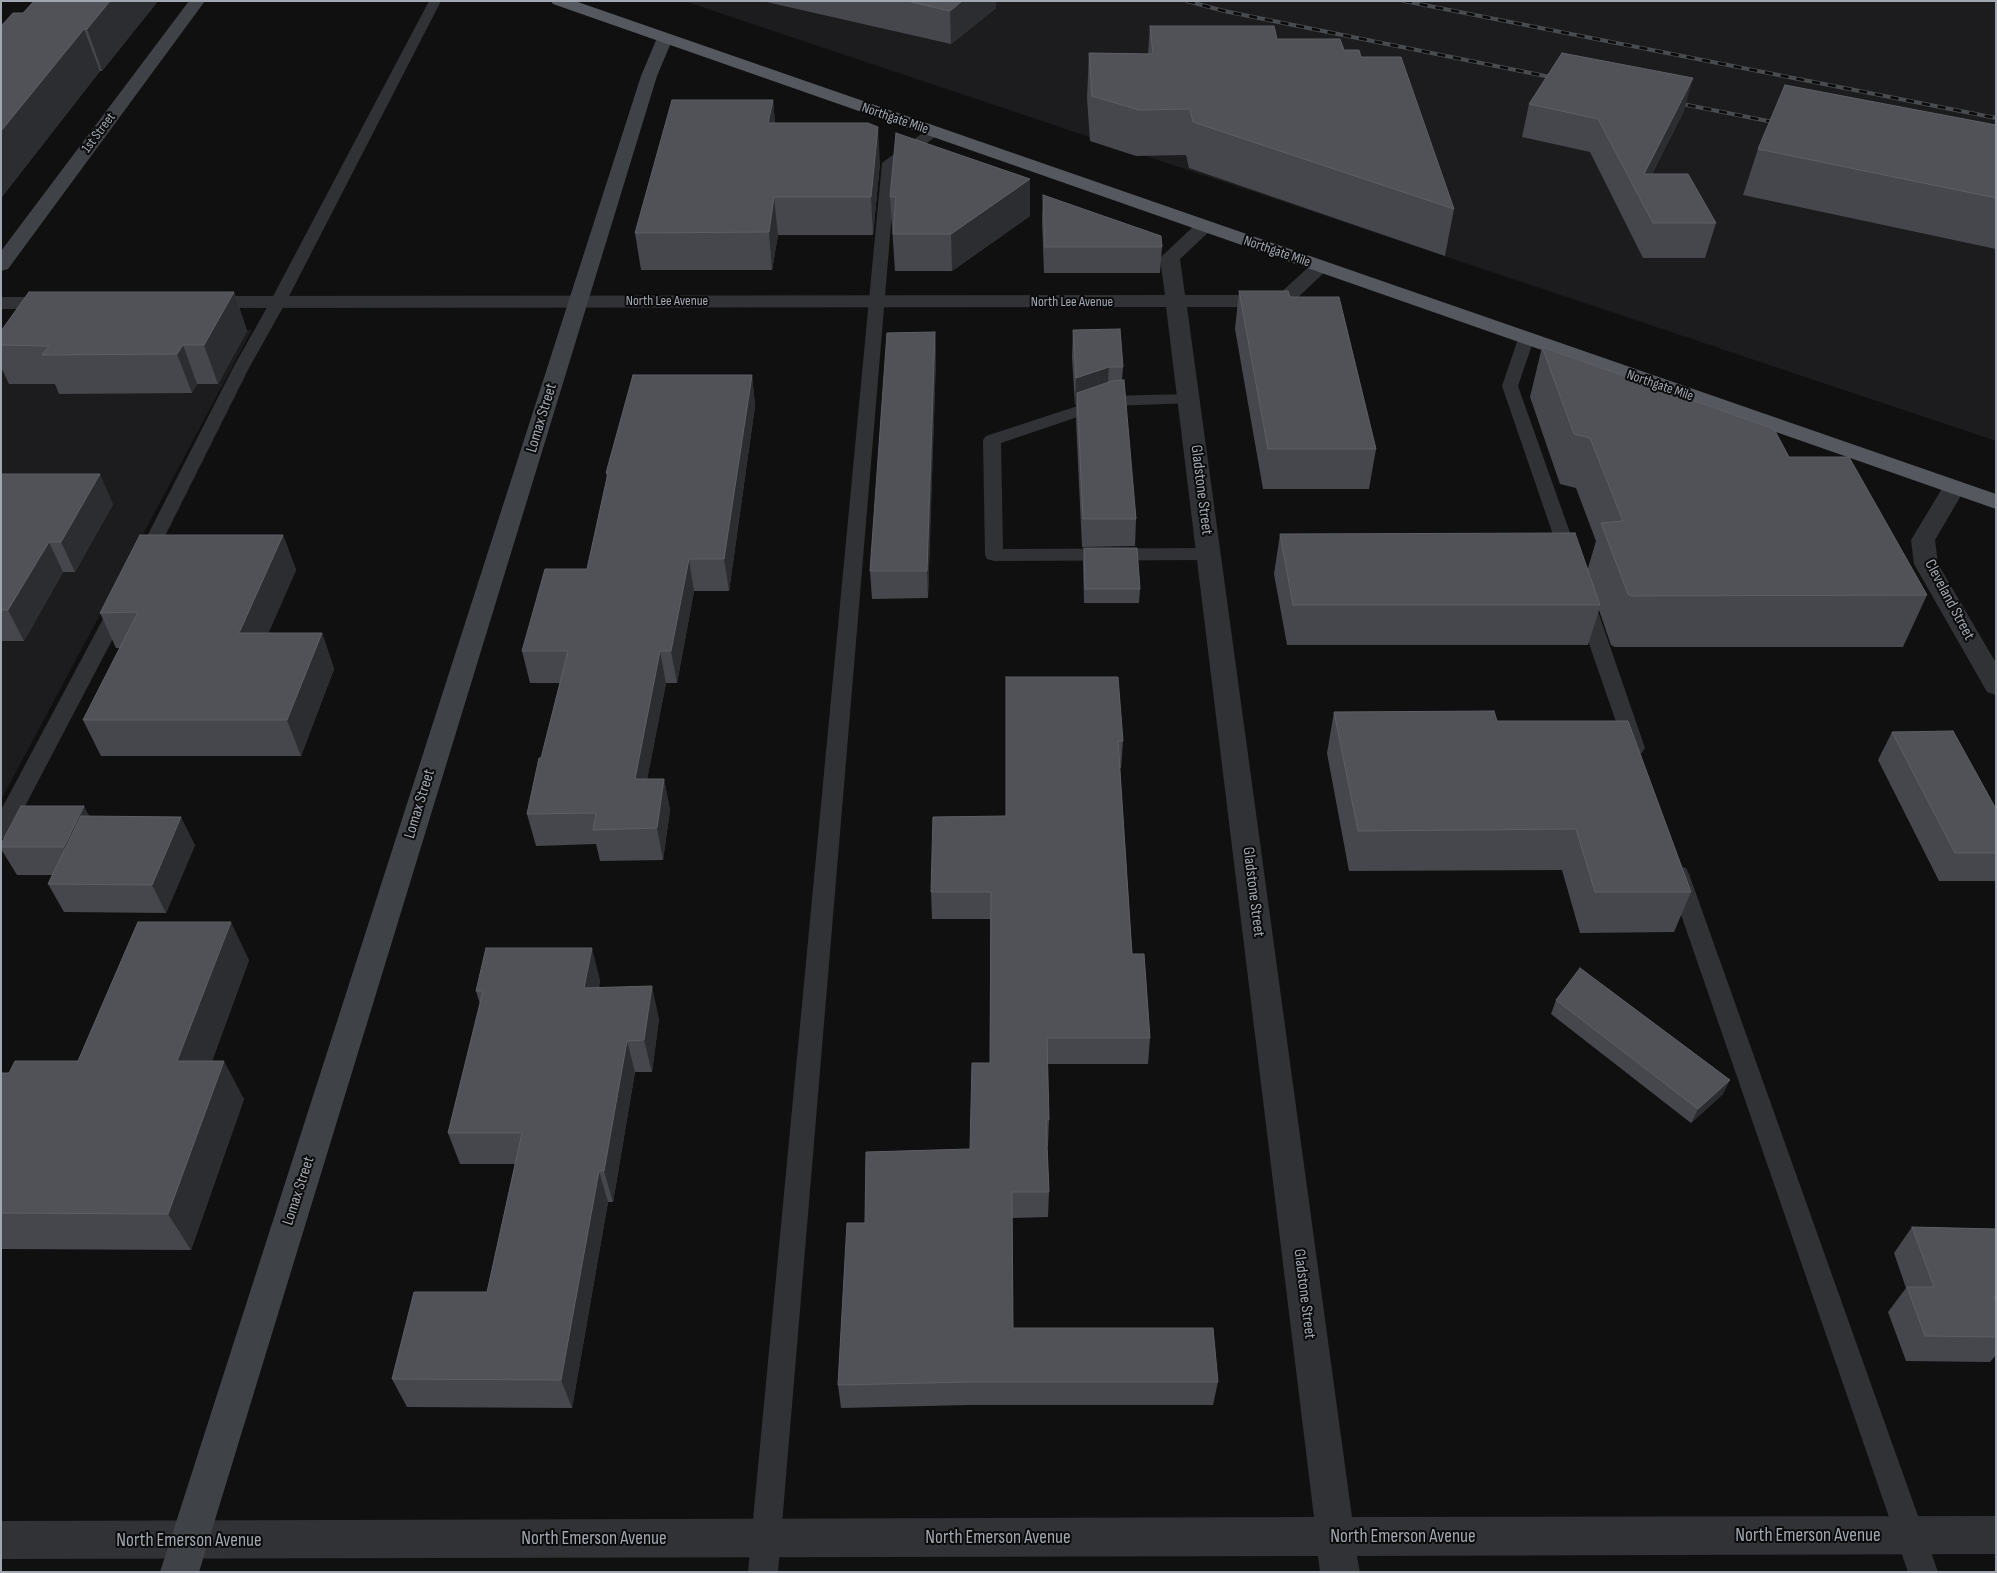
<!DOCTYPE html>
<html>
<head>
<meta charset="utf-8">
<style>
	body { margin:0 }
	#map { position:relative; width:1997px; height:1573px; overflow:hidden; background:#101011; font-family:"Sofia Sans Condensed",sans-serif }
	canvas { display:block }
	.frame { position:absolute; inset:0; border:2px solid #a1a8b2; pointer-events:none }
</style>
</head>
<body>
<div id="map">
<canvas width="1997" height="1573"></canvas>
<div class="frame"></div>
</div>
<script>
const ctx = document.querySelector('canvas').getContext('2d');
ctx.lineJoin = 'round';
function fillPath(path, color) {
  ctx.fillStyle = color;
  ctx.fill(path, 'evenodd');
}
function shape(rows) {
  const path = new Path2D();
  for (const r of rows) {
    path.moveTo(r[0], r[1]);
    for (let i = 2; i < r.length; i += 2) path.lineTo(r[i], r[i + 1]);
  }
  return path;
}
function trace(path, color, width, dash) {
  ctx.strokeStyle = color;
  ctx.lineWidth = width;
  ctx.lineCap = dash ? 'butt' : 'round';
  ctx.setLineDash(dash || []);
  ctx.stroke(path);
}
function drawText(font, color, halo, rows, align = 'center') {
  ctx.font = font + ' "Sofia Sans Condensed",sans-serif';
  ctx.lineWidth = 4;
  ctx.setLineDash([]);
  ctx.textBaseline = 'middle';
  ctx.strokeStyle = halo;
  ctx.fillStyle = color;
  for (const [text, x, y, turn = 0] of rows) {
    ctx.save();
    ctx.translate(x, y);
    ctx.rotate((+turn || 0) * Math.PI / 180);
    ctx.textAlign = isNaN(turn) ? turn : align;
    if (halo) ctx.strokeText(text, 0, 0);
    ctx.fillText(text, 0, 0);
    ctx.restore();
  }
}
const built = shape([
	[684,1,1996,1,1996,441],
	[252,330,1,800,1,346,12,331]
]);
const service = shape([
	[429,1,441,1,286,302,249,368,151,564,144,566,137,564,135,560,233,368,270,302,429,1],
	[933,128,940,132,938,135,896,165,778,1572,748,1572,882,163,928,129,933,128],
	[1526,334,1532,336,1534,339,1518,386,1580,561,1578,565,1571,567,1564,565,1562,561,1502,386,1518,339,1520,336,1526,334],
	[1189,394,1195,395,1197,399,1195,403,1110,406,1001,443,1003,549,1209,548,1216,550,1218,554,1216,558,1209,560,994,561,987,559,985,555,983,440,986,436,1108,396,1189,394],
	[1584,594,1591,596,1594,600,1645,748,1642,753,1635,755,1628,753,1625,748,1574,600,1577,596,1584,594],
	[121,598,128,600,131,604,12,831,9,837,1,839,1,810,111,604,114,600,121,598],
	[1678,866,1686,868,1689,874,1938,1572,1908,1572,1667,874,1670,868,1678,866]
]);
const minor = shape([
	[1204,221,1211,223,1214,227,1180,259,1185,295,1278,295,1313,263,1320,261,1327,263,1330,267,1290,305,1283,307,1187,307,1352,1517,1996,1516,1996,1554,1357,1556,1360,1572,1320,1572,1318,1556,1,1559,1,1521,1314,1517,1166,307,200,308,193,306,190,302,193,298,200,296,1165,295,1160,258,1197,223,1204,221],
	[1,297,57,297,64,299,67,303,64,307,57,309,1,309,1,297],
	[1954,480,1962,482,1966,487,1935,540,1938,564,1996,663,1996,695,1987,692,1914,564,1911,540,1946,482,1954,480]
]);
const secondary = shape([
	[189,1,205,1,8,269,1,271,1,251,189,1],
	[665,33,671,35,673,38,657,76,199,1572,160,1572,641,76,657,38,659,35,665,33]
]);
const trunk = shape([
	[551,1,575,1,1996,494,1996,509,553,4,551,1]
]);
const rail = shape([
	[1187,1,1224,11,1560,79],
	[1404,1,1996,118],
	[1672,102,1783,124]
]);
const wall = shape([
	[158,1,102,71,100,71,1,198,1,26,23,13],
	[762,1,996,1,996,8,951,44],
	[1150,26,1277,39,1344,50,1361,57,1454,209,1445,256,1189,168,1186,155,1136,156,1090,141,1087,98,1089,53,1148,54],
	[773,100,775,123,880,163,873,235,778,235,772,270,641,270,635,233],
	[1529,104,1684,111,1652,174,1716,223,1705,258,1643,258,1590,152,1522,137],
	[1996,125,1996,249,1743,195,1758,149],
	[1030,179,1030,216,952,271,895,271,890,197],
	[1043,195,1162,247,1160,273,1044,273,1042,221],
	[1239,291,1290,297,1376,449,1369,489,1263,489,1235,329],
	[234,292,247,331,218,384,197,384,192,393,59,394,55,384,9,384,1,367,1,331],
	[1073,330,1123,367,1122,380,1136,519,1135,546,1082,547,1076,420,1076,404,1075,405,1072,357],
	[935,332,936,358,928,598,872,599,870,571],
	[1542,347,1789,457,1927,595,1903,647,1615,647,1611,645,1599,610,1588,645,1287,645,1274,574,1280,534,1588,568,1596,541,1576,488,1560,484,1530,397],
	[752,375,755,406,729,591,694,591,677,683,666,683,647,779,664,779,670,810,663,860,600,861,596,844,536,846,527,814,560,683,530,683,522,651,587,569,607,477,606,473],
	[1,474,113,504,75,572,63,572,24,641,1,641],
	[283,535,296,570,268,633,322,633,334,669,301,756,101,756,83,720,120,648,116,648,100,613],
	[1084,548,1140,589,1139,603,1084,603,1083,562],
	[1006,677,1123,741,1121,768,1120,768,1132,954,1150,1038,1148,1064,1047,1064,1049,1120,1048,1146,1047,1146,1049,1192,1048,1217,1012,1218,1013,1328,1218,1382,1213,1405,969,1405,841,1408,838,1385,865,1223,970,1149,990,1063,990,919,932,919,931,892,1006,816],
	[1334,712,1497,721,1691,892,1674,932,1580,933,1562,870,1349,871,1327,753],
	[1892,732,1996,809,1996,881,1939,881,1878,760],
	[89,816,195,845,166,913,64,912,48,884,52,875,17,875,1,849,1,844],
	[249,960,212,1061,244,1099,191,1250,1,1249,1,1073,9,1073,78,1061],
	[600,980,599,988,659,1019,652,1072,635,1072,613,1202,608,1202,572,1408,407,1407,392,1379,487,1292,515,1164,460,1164,448,1133,480,1004,476,991],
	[1556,1000,1723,1094,1691,1123,1551,1014],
	[1912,1227,1996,1229,1996,1355,1990,1362,1906,1361,1888,1312,1906,1288,1894,1253]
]);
const shadedWall = shape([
	[110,1,158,1,102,71,87,29],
	[962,1,996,1,996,8,951,44,950,11],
	[84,29,100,71,1,198,1,131],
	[1693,78,1684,111,1640,198,1644,174],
	[773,100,776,136,768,123],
	[878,127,880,163,873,235,871,197],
	[1030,179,1030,216,952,271,951,234],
	[774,197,778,235,772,270,769,232],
	[234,292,247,331,218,384,204,345],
	[935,332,936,358,928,598,927,571],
	[183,345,197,384,192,393,177,354],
	[1109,367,1107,394,1077,393,1076,404,1075,405,1076,378],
	[752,375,755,406,729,591,724,559],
	[100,474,113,504,75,572,61,542],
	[283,535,296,570,253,669,239,633],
	[49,542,63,572,24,641,8,610],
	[689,559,694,591,677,683,671,651],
	[322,633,334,669,301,756,287,720],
	[660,651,666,683,641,811,635,779],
	[664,779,670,810,663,860,657,828],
	[84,806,99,834,79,875,64,847],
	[181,817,195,845,166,913,152,885],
	[231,922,249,960,198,1099,177,1061],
	[592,948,600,980,592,1020,584,988],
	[652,986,659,1019,652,1072,644,1040],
	[627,1041,635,1072,613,1202,604,1171],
	[224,1061,244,1099,191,1250,168,1214],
	[1730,1080,1723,1094,1691,1123,1698,1109],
	[599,1171,608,1202,572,1408,561,1380]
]);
const building = shape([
	[34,1,110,1,87,29,84,29,1,131,1,26,13,13,23,13,34,1],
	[907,1,962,1,950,11,907,1],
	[1150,26,1274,26,1277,39,1340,39,1344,50,1359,50,1361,57,1401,57,1454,209,1193,122,1190,109,1139,110,1092,96,1089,53,1153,54,1150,26],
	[1562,53,1693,78,1644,174,1688,174,1716,223,1653,223,1598,119,1529,104,1562,53],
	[1785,85,1996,125,1996,198,1758,149,1785,85],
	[672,100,773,100,768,123,868,123,878,127,871,197,774,197,769,232,635,233,672,100],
	[896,133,1030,179,951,234,893,234,896,197,890,197,896,133],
	[1043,195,1161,236,1162,247,1045,247,1043,195],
	[1239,291,1288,291,1290,297,1339,297,1376,449,1268,449,1239,291],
	[29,292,234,292,204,345,183,345,177,354,42,355,49,346,1,345,1,331,29,292],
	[1120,329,1123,367,1109,367,1076,378,1073,330,1120,329],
	[935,332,927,571,870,571,887,333,935,332],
	[1542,347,1774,429,1789,457,1849,457,1927,595,1631,596,1628,594,1601,523,1623,521,1590,438,1574,434,1542,347],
	[633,375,752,375,724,559,689,559,671,651,660,651,635,779,664,779,657,828,593,830,596,813,527,814,539,758,541,758,568,651,522,651,545,569,587,569,608,473,606,473,633,375],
	[1124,380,1136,519,1083,519,1077,393,1112,381,1124,380],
	[1,474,100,474,61,542,49,542,8,610,1,610,1,474],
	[1575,533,1600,605,1293,605,1280,534,1575,533],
	[140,535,283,535,239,633,322,633,287,720,83,720,138,612,100,613,140,535],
	[1084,548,1137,548,1140,589,1085,589,1084,548],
	[1006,677,1118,677,1123,741,1118,741,1132,954,1144,954,1150,1038,1047,1038,1049,1120,1046,1120,1049,1192,1012,1192,1013,1328,1213,1328,1218,1382,969,1382,838,1385,847,1223,865,1223,866,1152,970,1149,972,1063,990,1063,991,892,931,892,933,817,1006,816,1006,677],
	[1494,711,1497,721,1628,721,1691,892,1595,892,1576,829,1358,831,1334,712,1494,711],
	[1953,731,1996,809,1996,853,1955,853,1892,732,1953,731],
	[21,806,84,806,64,847,1,847,1,844,21,806],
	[81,816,181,817,152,885,48,884,81,816],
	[138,922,231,922,177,1061,224,1061,168,1214,1,1213,1,1073,9,1073,15,1061,78,1061,138,922],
	[486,948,592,948,584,988,652,986,644,1040,627,1041,604,1171,599,1171,561,1380,392,1379,414,1292,487,1292,522,1133,448,1133,483,991,476,991,486,948],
	[1580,968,1730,1080,1698,1109,1556,1000,1580,968],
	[1912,1227,1996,1229,1996,1297,1994,1297,1996,1302,1996,1337,1925,1336,1907,1287,1934,1287,1912,1227]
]);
const farStreetnames = [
	["Northgate Mile",895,119,19],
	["1st Street",99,133,-53],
	["Northgate Mile",1277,252,19],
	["North Lee Avenue",667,301],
	["North Lee Avenue",1072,302],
	["Northgate Mile",1660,386,19]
];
const streetNames = [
	["Lomax Street",542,418,-73],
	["Gladstone Street",1201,490,83],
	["Cleveland Street",1949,600,62],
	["Lomax Street",420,804,-73],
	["Gladstone Street",1253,892,83],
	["Lomax Street",299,1191,-72],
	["Gladstone Street",1304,1294,83]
];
const nearStreetnames = [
	["North Emerson Avenue",1808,1536],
	["North Emerson Avenue",1403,1537],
	["North Emerson Avenue",998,1538],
	["North Emerson Avenue",594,1539],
	["North Emerson Avenue",189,1541]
];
fillPath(built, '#1c1c1e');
fillPath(service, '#313236');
fillPath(minor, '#313236');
fillPath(secondary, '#3f4246');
fillPath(trunk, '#55585e');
trace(rail, '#484b4f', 4);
trace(rail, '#0b0b0c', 2.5, [8]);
fillPath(wall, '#46474c');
fillPath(shadedWall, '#2c2d30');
fillPath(building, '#505257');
trace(building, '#5c5f65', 1);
drawText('14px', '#a1a8b2', '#0b0b0c', farStreetnames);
drawText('16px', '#a1a8b2', '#0b0b0c', streetNames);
drawText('19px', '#a1a8b2', '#0b0b0c', nearStreetnames);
</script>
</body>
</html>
